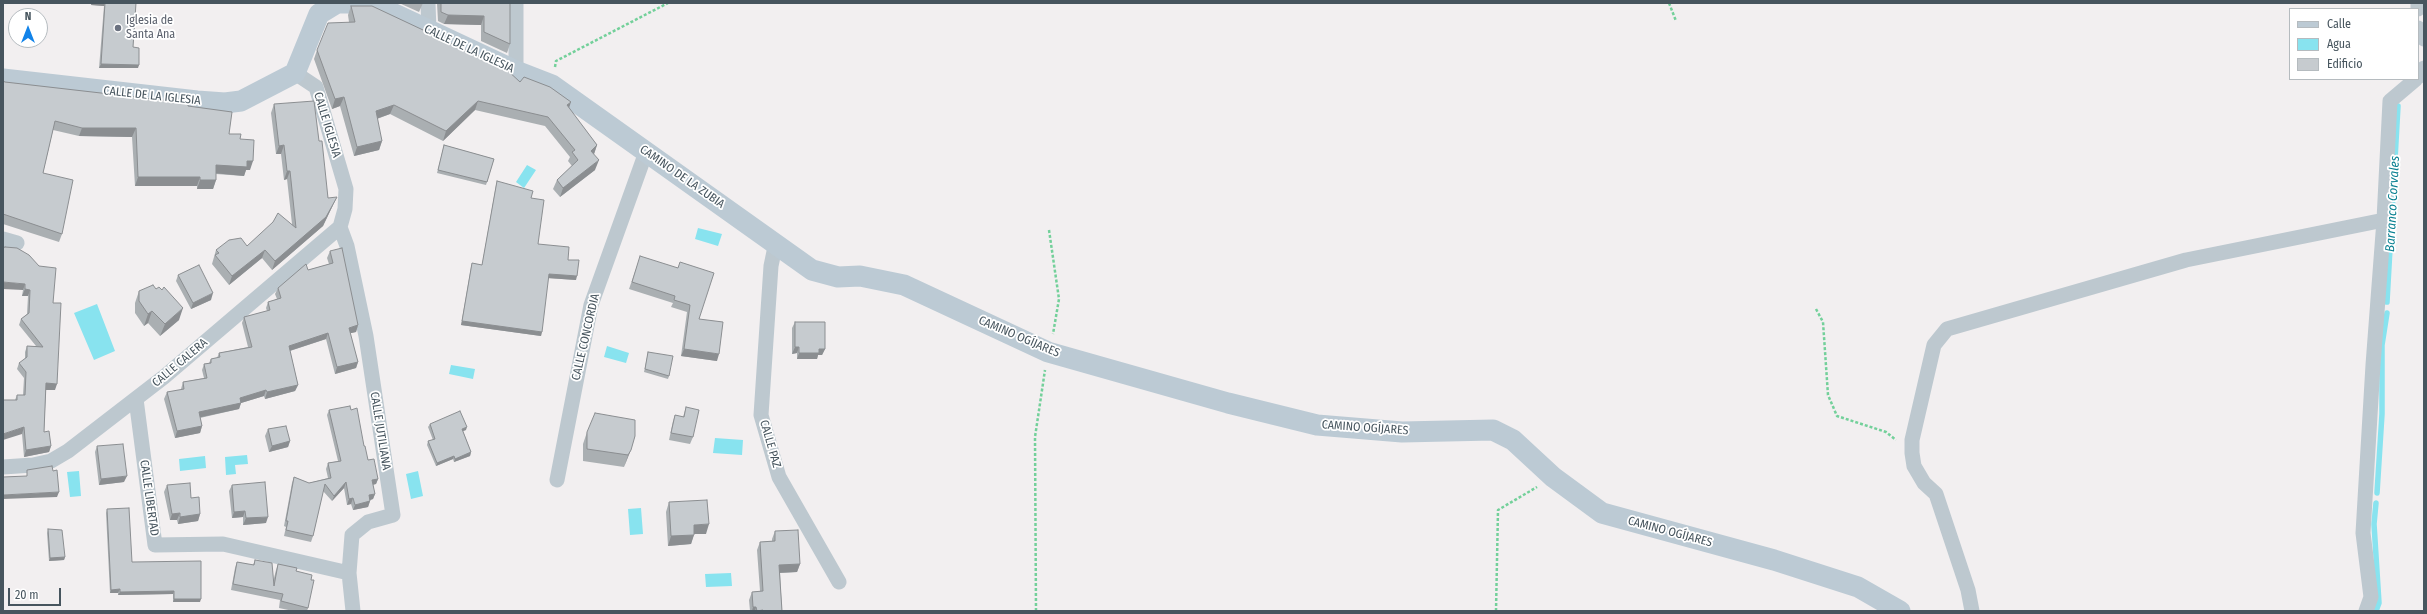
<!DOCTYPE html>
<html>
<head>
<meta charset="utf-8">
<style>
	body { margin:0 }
	#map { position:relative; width:2427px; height:614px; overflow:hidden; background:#f2eff0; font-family:"Fira Sans Condensed",sans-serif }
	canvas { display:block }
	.frame { position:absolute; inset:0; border:4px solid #47555e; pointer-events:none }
	.legend { position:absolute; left:2289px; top:8px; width:130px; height:72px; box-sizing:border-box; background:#fff; border:1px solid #b5bbbf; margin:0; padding:5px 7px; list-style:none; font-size:12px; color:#47555e }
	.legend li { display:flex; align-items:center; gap:8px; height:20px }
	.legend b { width:20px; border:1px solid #b5bbbf }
	.north { position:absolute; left:8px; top:8px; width:40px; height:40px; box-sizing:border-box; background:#fff; border:1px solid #b5bbbf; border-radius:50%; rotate:0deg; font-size:11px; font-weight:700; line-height:16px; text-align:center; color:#47555e }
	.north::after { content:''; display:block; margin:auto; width:14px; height:18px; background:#1283e9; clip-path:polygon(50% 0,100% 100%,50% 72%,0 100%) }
	.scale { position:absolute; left:8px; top:588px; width:53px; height:18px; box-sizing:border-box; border:2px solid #47555e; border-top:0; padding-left:5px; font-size:12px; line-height:14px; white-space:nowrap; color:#47555e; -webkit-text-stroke:3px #fff; paint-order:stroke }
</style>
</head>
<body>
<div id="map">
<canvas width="2427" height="614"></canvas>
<div class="frame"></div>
<ul class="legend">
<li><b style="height:5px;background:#bccad4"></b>Calle</li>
<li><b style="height:11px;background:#88e3ef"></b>Agua</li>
<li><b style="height:11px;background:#c6cbcf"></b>Edificio</li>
</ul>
<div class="north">N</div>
<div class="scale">20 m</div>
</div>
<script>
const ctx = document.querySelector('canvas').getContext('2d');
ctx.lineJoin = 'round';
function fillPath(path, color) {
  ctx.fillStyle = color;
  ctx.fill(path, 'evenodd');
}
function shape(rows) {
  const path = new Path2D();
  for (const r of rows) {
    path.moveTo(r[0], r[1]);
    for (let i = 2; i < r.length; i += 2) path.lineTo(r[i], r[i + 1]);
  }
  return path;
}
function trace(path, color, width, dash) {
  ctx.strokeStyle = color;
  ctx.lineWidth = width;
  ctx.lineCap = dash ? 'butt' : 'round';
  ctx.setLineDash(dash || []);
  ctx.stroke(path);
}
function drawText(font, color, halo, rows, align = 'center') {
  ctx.font = font + ' "Fira Sans Condensed",sans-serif';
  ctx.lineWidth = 3.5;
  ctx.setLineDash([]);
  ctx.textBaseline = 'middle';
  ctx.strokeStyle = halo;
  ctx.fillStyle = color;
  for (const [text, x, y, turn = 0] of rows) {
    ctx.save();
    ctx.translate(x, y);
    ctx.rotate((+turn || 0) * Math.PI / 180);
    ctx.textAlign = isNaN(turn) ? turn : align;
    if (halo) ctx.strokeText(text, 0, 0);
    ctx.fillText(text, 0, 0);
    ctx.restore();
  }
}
const water = shape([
	[527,165,536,170,524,188,516,182],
	[698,228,722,234,718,246,695,239],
	[97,304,115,351,94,360,74,313],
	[607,346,629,353,626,363,604,357],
	[451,365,475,369,473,379,449,374],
	[715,438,743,440,742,455,713,453],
	[247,455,248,464,235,465,236,474,226,475,225,457],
	[205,456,206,468,180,471,179,459],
	[79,471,81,496,70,497,67,472],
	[418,471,423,496,411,499,406,474],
	[641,508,643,534,630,535,628,509],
	[731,573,732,586,706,587,705,574]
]);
const stream = shape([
	[2387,302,2398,106],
	[2377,493,2382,414,2382,345,2387,313],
	[2376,611,2379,603,2374,524,2376,503]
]);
const path = shape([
	[1669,3,1676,21],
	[555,67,556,61,668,3],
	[1049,230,1059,299,1053,334],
	[1816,309,1823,322,1828,395,1837,416,1886,432,1896,440],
	[1036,611,1035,437,1045,370],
	[1496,611,1498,510,1537,487]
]);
const street = shape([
	[428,3,429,31],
	[2418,9,2418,3],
	[2418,28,2424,39],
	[516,71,516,3],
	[295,73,316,87,346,189,345,209,340,227],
	[2418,77,2424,68],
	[340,227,347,246,366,336,393,515,368,522,352,535,349,573,353,611],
	[3,239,17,243],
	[776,242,771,266,761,415,779,477,839,582],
	[136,399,155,545,223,544,349,573],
	[3,467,33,465,51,461,68,451,164,377,340,227],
	[557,480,591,305,646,152],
	[1972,611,1968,590,1936,494,1924,483,1914,466,1912,453,1912,440,1934,345,1947,329,2186,260,2384,220,2390,101,2416,79],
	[2366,611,2371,597,2363,533,2373,365,2384,220]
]);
const secondary = shape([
	[342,3,371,3,516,71,552,85,812,270,838,277,860,276,904,285,1048,352,1228,403,1317,425,1402,432,1493,430,1513,440,1553,477,1602,513,1774,560,1858,587,1900,611],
	[3,79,197,101,225,103,241,101,295,73,319,14,337,3]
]);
const wall = shape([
	[91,3,136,3,133,47,138,68,99,68,104,6,91,5],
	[399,3,423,3,419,12],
	[437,3,510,3,510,44,507,53,481,41,481,25,444,24,438,21],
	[351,6,520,82,569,109,597,145,594,154,595,170,560,197,553,189,557,180,572,166,568,161,570,157,545,126,475,110,443,141,390,114,377,119,382,141,379,150,354,156,340,106,332,109,314,59,317,50,349,22,348,15],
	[3,81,5,82,188,106,229,134,240,139,250,170,246,170,244,176,216,174,216,180,213,189,197,189,197,186,135,186,132,137,79,136,53,130,43,173,62,234,59,242,3,224],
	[274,104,319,141,328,198,333,205,323,226,272,270,262,258,229,285,212,264,216,250,247,246,292,224,287,179,284,180,281,154,276,154,271,113],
	[444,145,494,159,486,185,437,173],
	[497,181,531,198,538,244,568,260,576,280,548,278,541,336,461,325,471,267,472,263,482,265,496,185],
	[3,248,53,303,55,390,46,390,44,432,51,446,49,452,24,457,22,434,15,400,17,395,23,395,24,378,17,369,19,363,25,359,25,352,27,346,36,346,19,325,21,319,27,314,28,296,22,296,23,290],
	[330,251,358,325,356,332,350,333,358,362,356,368,335,374,326,339,290,351,298,385,295,391,265,399,264,396,241,403,239,409,200,418,202,426,200,433,175,438,164,399,167,392,181,390,181,389,183,382,204,378,202,370,204,364,209,363,211,359,217,358,219,353,248,347,242,323,244,317,267,311,266,308,268,302,277,299,275,294,278,288,308,270,329,264,327,258],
	[638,263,678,268,717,361,681,356,687,312,671,307,673,303,629,289],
	[178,275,211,300,191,309,176,281],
	[139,291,179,320,160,336,148,323,144,326,135,313,135,303],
	[795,322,825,349,822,355,818,355,817,359,797,359,797,353,792,354,792,328],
	[648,352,669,376,668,379,644,372],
	[686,407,693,437,690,444,669,440,673,421,675,415,683,417],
	[329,410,351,410,368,460,378,479,376,484,373,485,375,494,373,499,370,500,370,501,368,507,353,510,351,504,347,505,344,488,332,501,323,491,313,536,311,542,284,536,286,527,284,526,292,483,294,477,309,483,328,478,326,469,328,463,338,461,327,415],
	[430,424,466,430,463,431,471,452,470,456,454,462,453,459,436,466,427,445,428,441,433,440,428,427],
	[268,429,290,441,288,447,269,452,265,436],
	[587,432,635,436,626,462,624,467,583,461,583,444],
	[97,446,124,482,99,485,95,452],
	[167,485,191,498,200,514,198,521,178,524,177,520,170,520,164,492],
	[232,485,266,523,243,525,243,517,232,518,229,491],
	[669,502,706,534,694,534,691,544,668,546,666,512],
	[107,509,132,562,200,602,173,602,173,594,118,595,118,593,110,593,106,513],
	[48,529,65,557,64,560,49,561,47,533],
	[775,531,800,564,797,572,780,573,782,611,750,611,749,600,752,592,760,591,757,550,760,542,772,541,772,539],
	[255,560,273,582,276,570,278,564,296,571,311,580,308,608,307,611,293,611,279,608,280,600,231,590,235,568,237,562,253,565]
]);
const shadedWall = shape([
	[92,3,105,3,104,6,91,5],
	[448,15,484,16,481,25,444,24],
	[101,64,139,65,138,68,99,68],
	[344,97,340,106,332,109,335,99],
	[478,101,475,110,443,141,446,131],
	[571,102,568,111,567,105],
	[394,105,390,114,373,120,376,111],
	[82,128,136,128,132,137,79,136],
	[382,141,379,150,354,156,357,147],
	[284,145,281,154,276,154,279,146],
	[597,145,594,154,587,160,591,151],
	[599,160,595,170,560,197,563,188],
	[247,161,253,161,250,170,246,170,244,176,213,173,216,165],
	[287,171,290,171,287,179,284,180],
	[138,177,200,177,197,186,135,186],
	[200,180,216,180,213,189,197,189],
	[337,197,333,205,323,226,272,270,275,261],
	[265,250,262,258,229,285,232,276],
	[549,274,577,276,576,280,547,278],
	[3,282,25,284,23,290,3,289],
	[25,289,30,290,28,296,22,296],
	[213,293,211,300,191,309,193,303],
	[183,308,179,320,160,336,165,324],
	[152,311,148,323,144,326,148,314],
	[462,321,542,332,541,336,461,325],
	[358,325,356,332,347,334,349,328],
	[328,333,326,339,286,352,289,346],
	[795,347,799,347,797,353,792,354],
	[684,349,719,354,717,361,681,356],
	[819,349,825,349,822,355,818,355,817,359,797,359,799,353],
	[358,362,356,368,335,374,337,367],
	[46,383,57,384,55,390,44,390],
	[298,385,295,391,265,399,267,392],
	[266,390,264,396,241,403,239,409,197,418,199,412,240,398],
	[202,426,200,433,175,438,177,431],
	[24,427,22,434,3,440,3,434],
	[467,427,466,430,460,432,462,429],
	[290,441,288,447,269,452,272,446],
	[51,446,49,452,24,457,26,450],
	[631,450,626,462,624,467,628,455],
	[471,452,470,456,454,462,455,459],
	[454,456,453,459,436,466,437,463],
	[127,476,124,482,99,485,101,479],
	[378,479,376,484,370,485,372,480],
	[346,482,344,488,332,501,334,496],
	[59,492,57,497,3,499,3,495],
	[375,494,373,499,367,501,369,495],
	[353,498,351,504,347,505,349,499],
	[370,501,368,507,353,510,355,505],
	[245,511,243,517,232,518,234,512],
	[180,513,177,520,170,520,172,514],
	[200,514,198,521,178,524,180,517],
	[268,517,266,523,243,525,246,518],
	[709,524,706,534,690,534,694,525],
	[694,535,691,544,668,546,671,536],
	[65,557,64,560,49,561,50,558],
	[800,564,797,572,776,573,779,565],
	[120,589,118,593,110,593,111,590],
	[174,591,173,594,118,595,120,592],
	[174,599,201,599,200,602,173,602],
	[753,607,756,607,755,611,752,611]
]);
const building = shape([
	[105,3,136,3,133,47,139,48,139,65,101,64,105,3],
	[441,3,510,3,510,44,484,32,484,16,448,15,441,12,441,3],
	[351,6,372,6,506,69,520,82,524,77,550,87,571,102,567,105,597,145,591,151,599,160,563,188,557,180,578,160,572,152,575,150,548,117,478,101,446,131,394,105,376,111,382,141,357,147,344,97,335,99,317,50,328,23,355,22,351,6],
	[3,81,5,82,188,103,188,106,232,112,229,134,241,134,240,139,254,140,253,161,247,161,247,167,216,165,216,180,200,180,200,177,138,177,136,128,82,128,55,121,43,173,73,180,62,234,3,214,3,81],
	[314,101,319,141,322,141,328,198,337,197,326,217,275,261,265,250,232,276,215,255,219,253,216,250,229,240,241,238,247,246,273,222,278,213,296,228,290,171,287,171,284,145,279,146,274,104,314,101],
	[444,145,494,159,487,182,438,170,444,145],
	[497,181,533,191,531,198,544,200,538,244,569,247,568,260,579,260,577,276,549,274,542,332,462,321,472,263,482,265,497,181],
	[5,247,17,248,29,255,39,266,56,268,53,303,61,303,57,384,46,383,44,432,49,431,51,446,26,450,24,427,3,434,3,400,17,400,17,395,25,395,26,372,19,363,27,357,27,346,43,347,21,319,29,313,30,290,25,289,25,284,3,282,3,248,5,247],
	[342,248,358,325,349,328,358,362,337,367,328,333,289,346,298,385,267,392,266,390,240,398,241,403,199,412,202,426,177,431,167,392,184,389,183,382,207,378,204,364,211,363,211,359,220,357,219,353,252,347,244,317,270,310,268,302,281,298,278,288,306,264,308,270,333,263,330,251,342,248],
	[640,256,678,268,680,262,714,273,699,319,723,322,719,354,684,349,690,305,674,300,675,296,632,282,640,256],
	[199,265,213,293,193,303,178,275,199,265],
	[153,285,156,289,159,287,162,290,164,287,183,308,165,324,152,311,148,314,139,301,139,291,153,285],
	[795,322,825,322,825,349,819,349,819,353,799,353,799,347,795,347,795,322],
	[648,352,673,356,669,376,645,369,648,352],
	[350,406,351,410,357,408,364,446,365,446,368,460,374,459,378,479,372,480,375,494,369,495,370,501,355,505,353,498,349,499,346,482,334,496,325,484,313,536,286,530,288,521,286,521,294,477,309,483,331,478,328,463,341,461,329,410,350,406],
	[686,407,699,410,693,437,671,433,675,415,684,417,686,407],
	[460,411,467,427,462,429,471,452,455,459,454,456,437,463,428,441,435,439,430,424,460,411],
	[595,413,635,420,635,436,631,450,628,455,587,449,587,432,595,413],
	[286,426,290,441,272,446,268,429,286,426],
	[123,444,127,476,101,479,97,446,123,444],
	[52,466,53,471,57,470,59,492,3,495,3,477,27,476,27,470,52,466],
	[265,482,268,517,246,518,245,511,234,512,232,485,265,482],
	[190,483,191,498,199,497,200,514,180,517,180,513,172,514,167,485,190,483],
	[707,500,709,524,694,525,694,535,671,536,669,502,707,500],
	[129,508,132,562,201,561,201,599,174,599,174,591,120,592,120,589,111,590,107,509,129,508],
	[48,529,62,530,65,557,50,558,48,529],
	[798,530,800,564,779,565,782,611,763,611,763,610,757,611,756,607,753,607,752,592,763,591,760,542,775,541,775,531,798,530],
	[255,560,272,563,274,586,278,564,297,568,296,571,312,575,311,580,314,580,308,608,281,601,283,594,233,584,237,562,254,565,255,560]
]);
const markers = [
	[118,28,4,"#6b7280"]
];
const worshipNames = [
	["Iglesia de",126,21],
	["Santa Ana",126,35]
];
const streetNames = [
	["CALLE DE LA IGLESIA",469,49,25],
	["CALLE DE LA IGLESIA",152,96,6],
	["CALLE IGLESIA",327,125,73],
	["CAMINO DE LA ZUBIA",682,177,35],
	["CALLE CONCORDIA",586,337,-77],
	["CAMINO OGÍJARES",1019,337,23],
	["CALLE CALERA",180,363,-40],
	["CAMINO OGÍJARES",1365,428,4],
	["CALLE JUTILIANA",380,431,81],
	["CALLE PAZ",770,444,74],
	["CALLE LIBERTAD",149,498,82],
	["CAMINO OGÍJARES",1670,532,15]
];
const waterNames = [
	["Barranco Corvales",2393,204,-87]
];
fillPath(water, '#88e3ef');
trace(stream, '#88e3ef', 5.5);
trace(path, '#73d09a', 2.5, [3, 2]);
trace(street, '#bdc8cf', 15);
trace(secondary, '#bccad4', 21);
fillPath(wall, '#aaafb2');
fillPath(shadedWall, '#8b8e91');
fillPath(building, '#c6cbcf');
trace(building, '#8b8e91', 1);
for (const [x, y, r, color] of markers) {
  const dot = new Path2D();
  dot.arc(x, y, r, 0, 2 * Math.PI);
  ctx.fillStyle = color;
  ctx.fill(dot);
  trace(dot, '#fff', 1.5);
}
drawText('12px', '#5b616d', '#fff', worshipNames, 'left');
drawText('12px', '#47555e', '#fff', streetNames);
drawText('italic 13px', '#098091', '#fff', waterNames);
</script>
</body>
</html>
